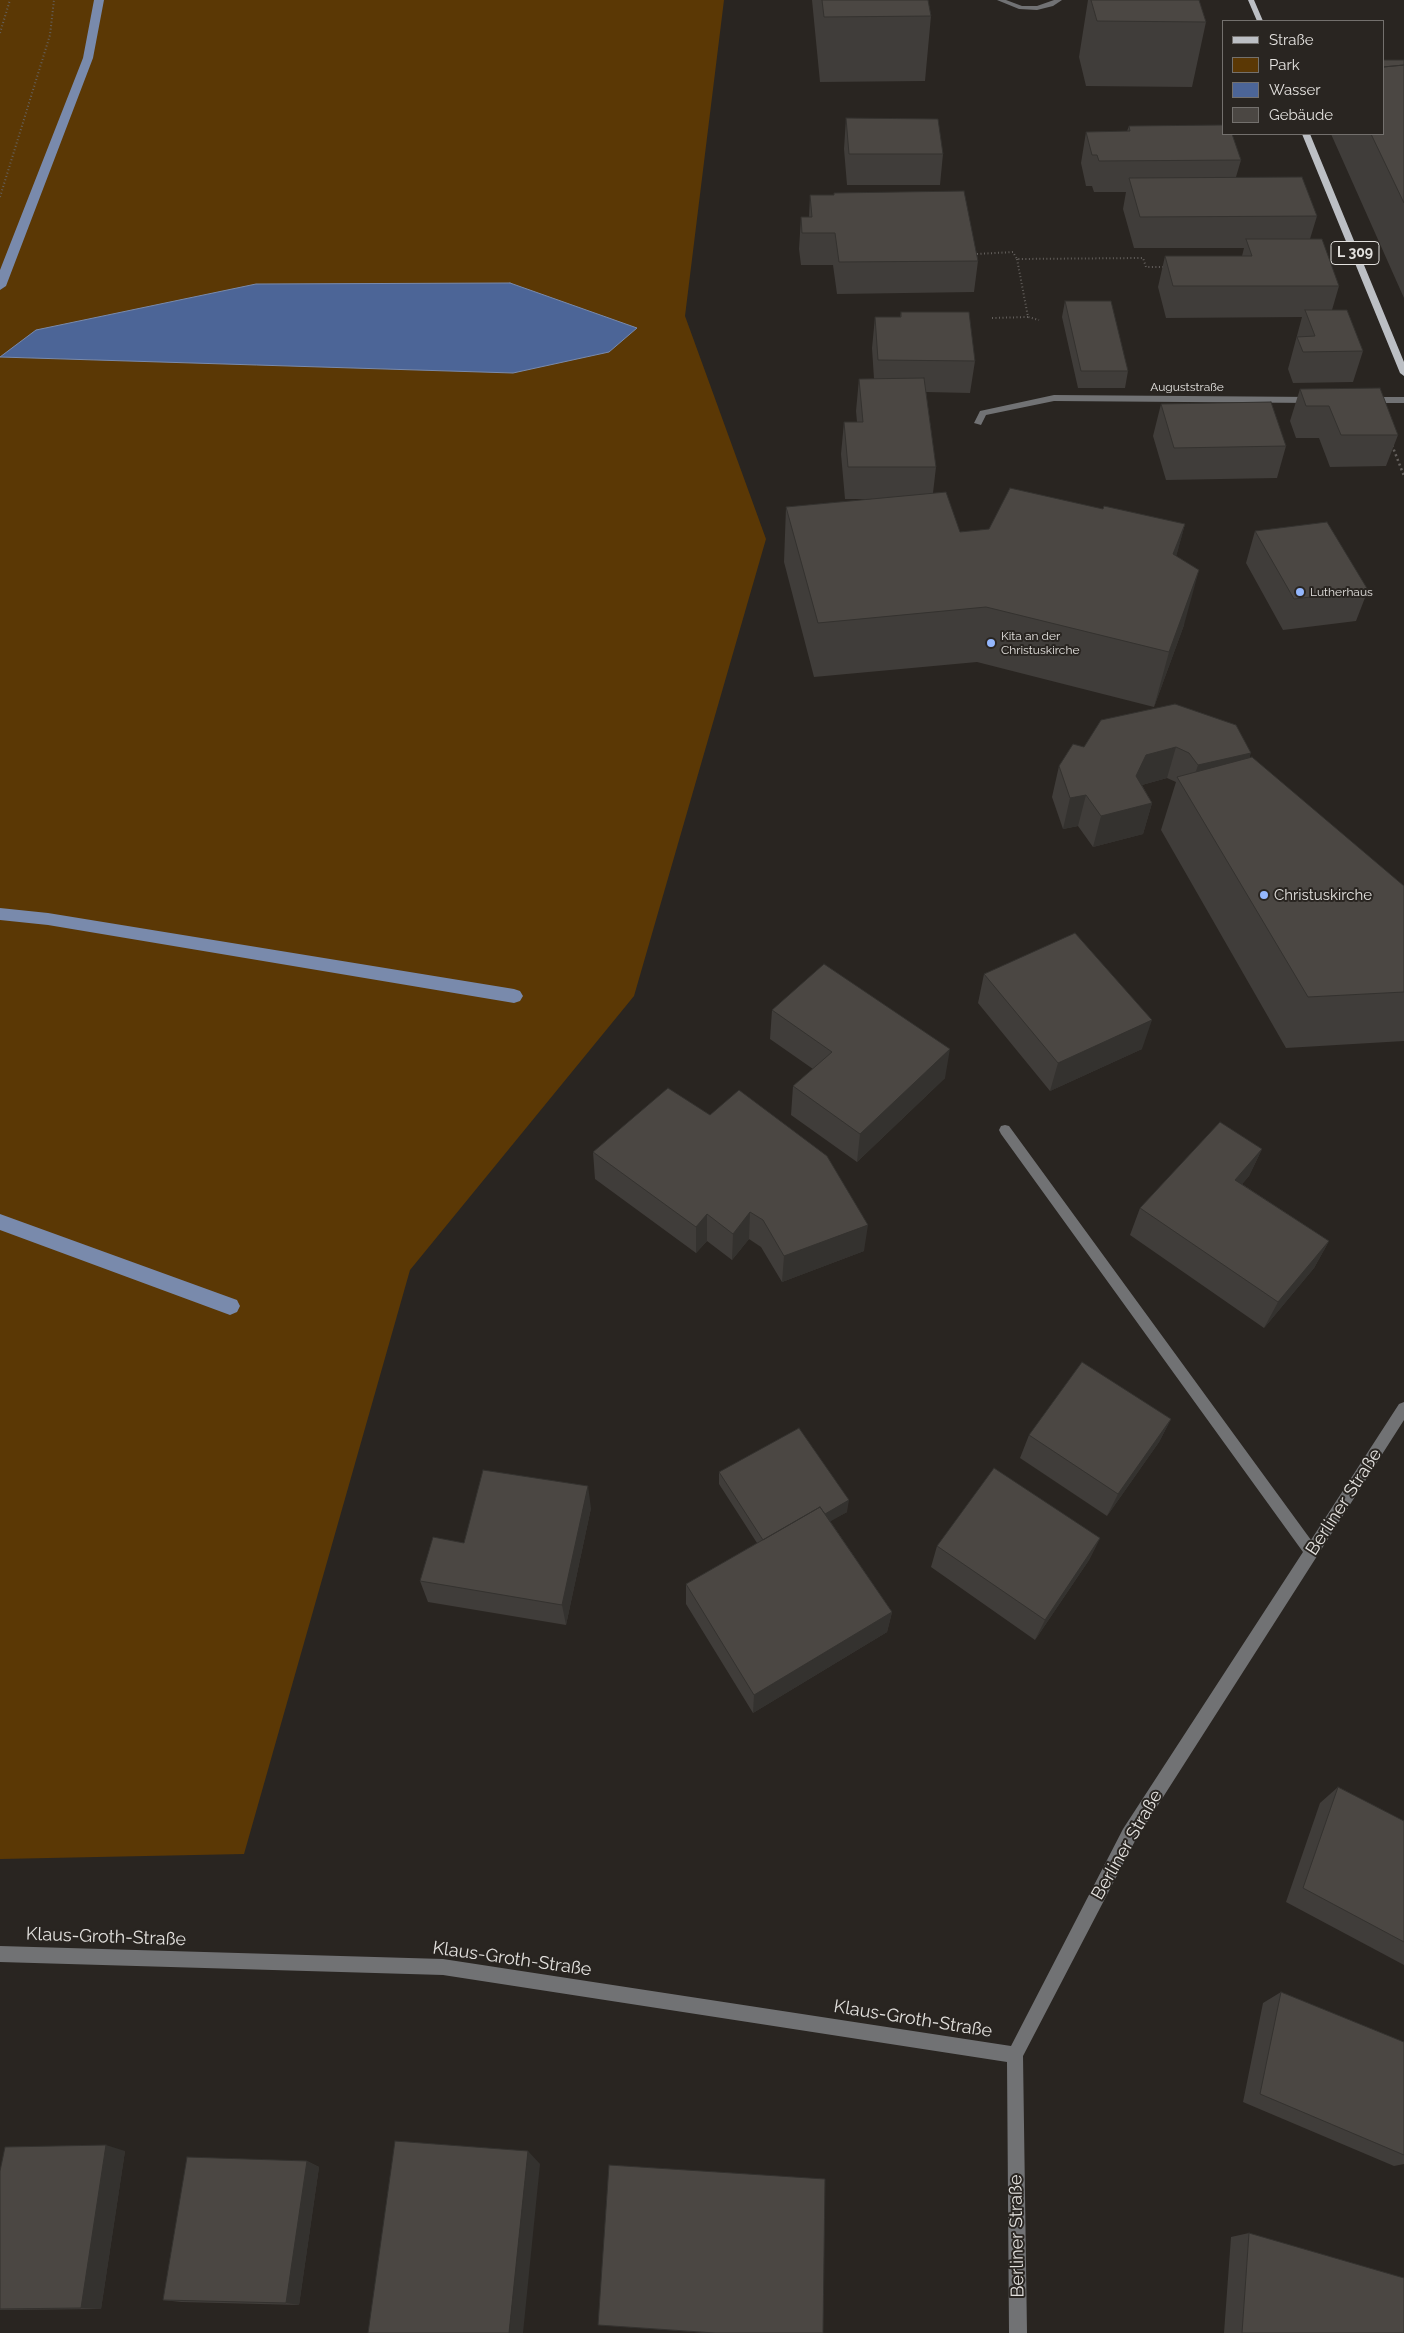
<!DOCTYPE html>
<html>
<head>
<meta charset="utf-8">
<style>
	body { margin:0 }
	#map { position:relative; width:1404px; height:2333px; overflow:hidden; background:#292521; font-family:Raleway,sans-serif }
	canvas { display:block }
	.legend { position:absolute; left:1222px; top:20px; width:162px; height:115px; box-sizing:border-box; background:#292521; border:1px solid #73706d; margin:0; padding:6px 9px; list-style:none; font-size:15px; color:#e3e1de }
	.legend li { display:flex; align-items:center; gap:10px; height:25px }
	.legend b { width:25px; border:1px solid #73706d }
</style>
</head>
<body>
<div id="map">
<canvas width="1404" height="2333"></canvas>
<ul class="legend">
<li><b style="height:6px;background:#bcbfc4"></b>Straße</li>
<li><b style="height:14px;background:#5b3805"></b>Park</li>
<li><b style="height:14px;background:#4c6597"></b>Wasser</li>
<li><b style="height:14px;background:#4b4743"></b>Gebäude</li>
</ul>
</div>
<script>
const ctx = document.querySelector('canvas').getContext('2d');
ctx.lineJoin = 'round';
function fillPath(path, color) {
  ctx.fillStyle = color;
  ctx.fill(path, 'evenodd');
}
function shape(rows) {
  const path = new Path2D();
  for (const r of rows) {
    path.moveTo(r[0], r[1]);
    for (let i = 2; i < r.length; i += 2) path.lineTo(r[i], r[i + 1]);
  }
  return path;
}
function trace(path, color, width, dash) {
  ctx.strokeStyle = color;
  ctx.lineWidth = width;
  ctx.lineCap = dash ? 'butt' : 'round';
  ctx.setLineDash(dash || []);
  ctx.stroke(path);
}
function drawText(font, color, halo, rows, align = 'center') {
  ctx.font = font + ' Raleway,sans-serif';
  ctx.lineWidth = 4;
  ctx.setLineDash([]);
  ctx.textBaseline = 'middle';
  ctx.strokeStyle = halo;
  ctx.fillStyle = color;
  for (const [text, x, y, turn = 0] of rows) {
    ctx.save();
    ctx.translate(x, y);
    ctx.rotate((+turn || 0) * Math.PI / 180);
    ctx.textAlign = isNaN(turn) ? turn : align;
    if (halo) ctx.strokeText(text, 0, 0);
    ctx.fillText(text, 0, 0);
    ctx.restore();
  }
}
const green = shape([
	[0,0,724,0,685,316,766,539,634,996,410,1270,244,1854,0,1859],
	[256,284,209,362,0,357]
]);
const water = shape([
	[510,283,637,328,609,352,513,373,0,357,36,330,256,284,510,283]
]);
const stream = shape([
	[94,0,104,0,93,58,6,286,0,290,0,270,83,58,94,0],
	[0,908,48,913,514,989,520,991,523,996,520,1001,514,1003,48,925,0,920,0,908],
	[0,1214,237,1300,240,1306,237,1312,230,1315,0,1230,0,1214]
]);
const pathFar1 = shape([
	[0,33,10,0],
	[0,197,50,35,54,0],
	[977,254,1013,252,1017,259,1143,258,1146,267,1165,267],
	[1017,259,1028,317,1039,320],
	[992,318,1028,317]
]);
const path = shape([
	[1392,445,1404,476]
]);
const minor = shape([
	[997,0,1006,0,1022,6,1037,6,1054,0,1062,0,1053,6,1037,10,1019,9,997,0],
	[1054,395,1314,397,1318,400,1314,403,1054,401,986,415,981,425,974,423,980,411,1054,395],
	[1404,397,1404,403,1369,403,1365,400,1369,397,1404,397],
	[1005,1125,1009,1126,1311,1540,1399,1404,1404,1402,1404,1420,1135,1841,1023,2056,1027,2333,1009,2333,1007,2062,443,1975,0,1962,0,1946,443,1959,1011,2046,1123,1829,1303,1552,1001,1134,999,1130,1001,1126,1005,1125]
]);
const major = shape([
	[1248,0,1254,0,1263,21,1257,21,1248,0],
	[1302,134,1310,134,1404,362,1404,376,1400,373,1302,134]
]);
const wall = shape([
	[812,0,928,0,931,16,925,81,820,82],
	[1088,0,1199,0,1206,22,1192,87,1086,86,1079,57],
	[1404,60,1404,298,1331,134,1383,134],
	[846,118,943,154,940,185,847,185,844,149],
	[1129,126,1241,160,1236,177,1317,216,1310,239,1339,286,1332,310,1363,351,1353,382,1293,383,1288,369,1302,317,1166,318,1158,287,1165,256,1242,256,1244,248,1134,248,1123,209,1126,192,1094,192,1092,186,1086,186,1081,163,1086,132,1127,131],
	[810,195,978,261,974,292,837,294,833,265,801,265,799,249,801,217,809,217],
	[1065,301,1128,371,1125,388,1078,388,1062,317],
	[901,312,975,361,970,393,926,392,936,467,933,493,960,532,989,529,1103,509,1185,524,1176,556,1184,625,1154,707,977,662,814,677,784,562,786,507,876,499,845,499,841,454,844,422,857,422,856,411,859,379,874,379,872,348,875,317,900,317],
	[1300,389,1398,435,1386,466,1330,467,1319,438,1296,438,1290,421],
	[1161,404,1286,446,1277,478,1166,480,1153,436],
	[1255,531,1368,590,1356,621,1283,630,1246,563],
	[1236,725,1250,757,1404,886,1404,1041,1286,1048,1161,830,1176,782,1167,778,1142,785,1152,803,1143,834,1093,847,1078,826,1063,829,1052,797,1059,766,1084,747],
	[984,974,1142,1049,1050,1091,978,1003],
	[772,1010,945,1078,857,1162,791,1115,793,1086,813,1069,770,1039],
	[1262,1149,1249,1176,1242,1184,1329,1241,1314,1268,1264,1328,1130,1235,1140,1208],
	[593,1152,864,1251,782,1282,761,1247,749,1239,732,1260,707,1241,696,1253,595,1179],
	[1171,1419,1159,1442,1107,1516,1020,1458,1029,1435],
	[719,1472,847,1512,830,1521,892,1612,887,1632,753,1713,686,1604,686,1584,757,1543,719,1484],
	[591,1508,566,1625,428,1602,420,1581,464,1543],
	[1100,1538,1089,1560,1035,1640,931,1567,937,1546],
	[1338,1787,1404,1821,1404,1965,1286,1902,1320,1803],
	[1281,1992,1404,2042,1404,2164,1394,2166,1243,2102,1263,2003],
	[125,2151,101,2309,0,2310,0,2171],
	[307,2161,319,2167,299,2305,181,2302,163,2300],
	[1249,2233,1404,2333,1224,2333,1231,2237],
	[598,2325,823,2333,708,2333]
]);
const shadedWall = shape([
	[1185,524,1170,579,1173,554],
	[1199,570,1184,625,1154,707,1169,652],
	[1176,747,1167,778,1138,786,1136,776,1146,755],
	[1251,753,1240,784,1188,796,1198,765],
	[1086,795,1078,826,1063,829,1070,798],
	[1152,803,1143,834,1093,847,1101,816],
	[1152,1020,1142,1049,1050,1091,1058,1063],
	[950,1049,945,1078,857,1162,860,1134],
	[1262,1149,1249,1176,1223,1207,1235,1180],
	[750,1212,749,1239,732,1260,733,1234],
	[707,1214,707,1241,696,1253,696,1227],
	[868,1225,864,1251,782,1282,784,1256],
	[1329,1241,1314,1268,1264,1328,1278,1302],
	[1171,1419,1159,1442,1107,1516,1118,1494],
	[588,1486,591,1508,566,1625,562,1605],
	[849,1500,847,1512,766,1558,767,1547],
	[1100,1538,1089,1560,1035,1640,1045,1620],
	[892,1612,887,1632,753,1713,754,1695],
	[106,2145,125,2151,101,2309,81,2308],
	[528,2151,540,2164,523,2333,509,2333],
	[307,2161,319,2167,299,2305,286,2303]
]);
const building = shape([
	[822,0,928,0,931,16,824,17,822,0],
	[1091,0,1199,0,1206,22,1097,21,1091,0],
	[1383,60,1404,60,1404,65,1383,67,1383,60],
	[1404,65,1404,203,1371,134,1383,134,1383,67,1404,65],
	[846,118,938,119,943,154,849,154,846,118],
	[1223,125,1223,134,1232,134,1241,160,1099,161,1097,155,1092,155,1086,132,1130,131,1129,126,1223,125],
	[1302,177,1317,216,1140,217,1129,178,1302,177],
	[964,191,978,261,839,262,835,233,802,233,801,217,812,217,810,195,834,195,834,193,964,191],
	[1246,239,1322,239,1339,286,1173,286,1165,256,1252,256,1246,239],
	[1065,301,1111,301,1128,371,1081,371,1065,301],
	[1305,310,1347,310,1363,351,1303,352,1297,337,1315,336,1305,310],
	[901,312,969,312,975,361,878,360,875,317,901,317,901,312],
	[924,378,936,467,848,467,844,422,863,422,859,379,924,378],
	[1380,388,1398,435,1341,435,1329,406,1306,406,1300,389,1380,388],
	[1271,402,1286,446,1174,448,1161,404,1271,402],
	[1010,488,1103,509,1104,506,1185,524,1173,554,1199,570,1169,652,986,607,818,623,786,507,946,492,960,532,989,529,1010,488],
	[1327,522,1368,590,1294,599,1255,531,1327,522],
	[1175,704,1236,725,1251,753,1198,765,1189,753,1176,747,1146,755,1136,776,1152,803,1101,816,1086,795,1070,798,1059,766,1073,744,1084,747,1101,720,1175,704],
	[1252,757,1404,886,1404,992,1308,997,1177,777,1252,757],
	[1075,933,1152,1020,1058,1063,984,974,1075,933],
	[824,964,950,1049,860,1134,793,1086,832,1052,772,1010,824,964],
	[668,1088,710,1115,739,1090,827,1156,868,1225,784,1256,763,1220,750,1212,733,1234,707,1214,696,1227,593,1152,668,1088],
	[1220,1122,1262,1149,1235,1180,1329,1241,1278,1302,1140,1208,1220,1122],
	[1082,1362,1171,1419,1118,1494,1029,1435,1082,1362],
	[799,1428,849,1500,825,1514,820,1507,763,1540,719,1472,799,1428],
	[994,1468,1100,1538,1045,1620,937,1546,994,1468],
	[483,1470,588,1486,562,1605,420,1581,433,1537,464,1543,483,1470],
	[820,1507,892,1612,754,1695,686,1584,820,1507],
	[1338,1787,1404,1821,1404,1942,1303,1888,1338,1787],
	[1281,1992,1404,2042,1404,2155,1260,2094,1281,1992],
	[395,2141,528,2151,509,2333,368,2333,395,2141],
	[106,2145,81,2308,0,2309,0,2171,5,2147,106,2145],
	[187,2157,307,2161,286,2303,163,2300,187,2157],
	[609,2165,825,2179,823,2333,715,2333,598,2325,609,2165],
	[1249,2233,1404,2278,1404,2333,1242,2333,1249,2233]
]);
const markers = [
	[1300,592,5,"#94b7fd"],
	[991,643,5,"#94b7fd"],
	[1264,895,5,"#94b7fd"]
];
const farStreetnames = [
	["Auguststraße",1187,387]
];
const farPoinames = [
	["Lutherhaus",1310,592],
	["Kita an der",1001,636],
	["Christuskirche",1001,650]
];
const shields = [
	[1355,253,48]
];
const shieldNames = [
	["L 309",1355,253]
];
const poiNames = [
	["Christuskirche",1274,895]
];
const nearStreetnames = [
	["Berliner Straße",1344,1502,-57],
	["Berliner Straße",1127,1845,-60],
	["Klaus-Groth-Straße",106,1937,2],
	["Klaus-Groth-Straße",512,1959,8],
	["Klaus-Groth-Straße",913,2019,9],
	["Berliner Straße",1017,2236,-91]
];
fillPath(green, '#5b3805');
fillPath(water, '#4c6597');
trace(water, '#798aac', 1);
fillPath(stream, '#798aac');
trace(pathFar1, '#64605d', 2, [1, 2.5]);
trace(path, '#64605d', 2.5, [2, 3]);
fillPath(minor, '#717274');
fillPath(major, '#bcbfc4');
fillPath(wall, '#403d3a');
fillPath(shadedWall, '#34322f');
fillPath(building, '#4b4743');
trace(building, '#34322f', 1);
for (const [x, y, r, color] of markers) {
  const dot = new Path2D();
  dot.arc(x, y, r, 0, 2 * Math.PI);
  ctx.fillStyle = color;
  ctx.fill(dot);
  trace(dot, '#292521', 2);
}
drawText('12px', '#e3e1de', '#292521', farStreetnames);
drawText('12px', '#e3e1de', '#292521', farPoinames, 'left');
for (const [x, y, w] of shields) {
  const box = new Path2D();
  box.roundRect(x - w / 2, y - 11.5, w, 23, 4);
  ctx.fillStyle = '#292521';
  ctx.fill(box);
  trace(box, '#e3e1de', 1);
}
drawText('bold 14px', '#e3e1de', null, shieldNames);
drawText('15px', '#e3e1de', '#292521', poiNames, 'left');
drawText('18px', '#e3e1de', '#292521', nearStreetnames);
</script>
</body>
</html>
